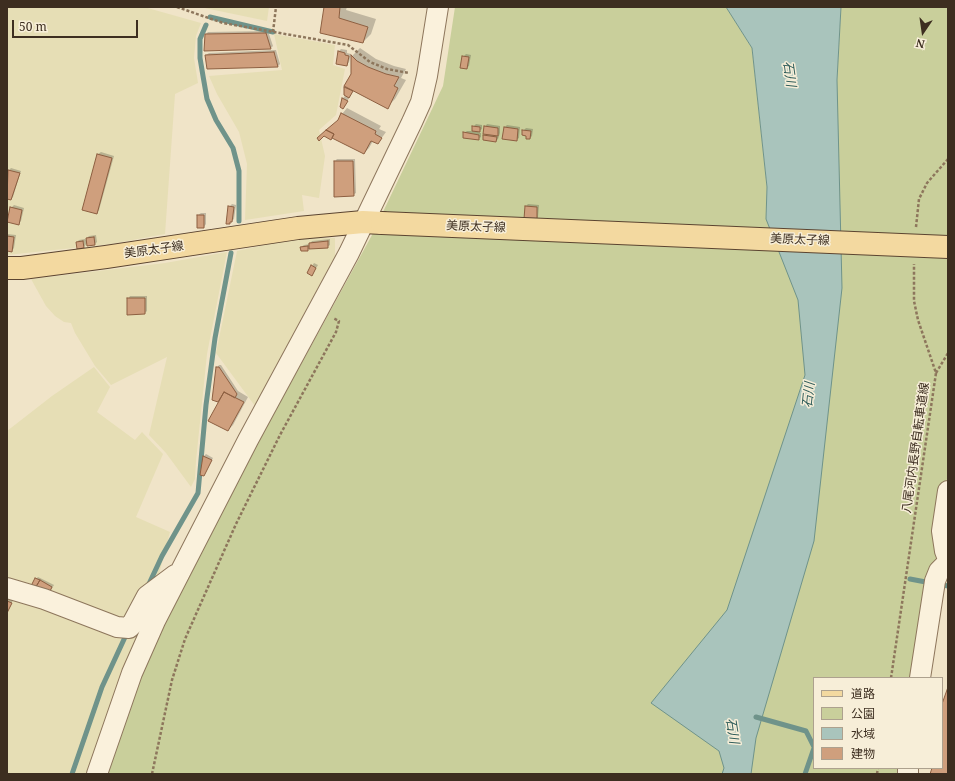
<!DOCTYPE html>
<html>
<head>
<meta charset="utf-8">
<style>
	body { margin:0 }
	#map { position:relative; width:955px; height:781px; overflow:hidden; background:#f0e4c8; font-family:"Noto Serif","Noto Sans JP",serif }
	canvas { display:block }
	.frame { position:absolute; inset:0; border:8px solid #3d2e20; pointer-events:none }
	.legend { position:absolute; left:813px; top:677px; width:130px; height:92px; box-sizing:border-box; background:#f7eed8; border:1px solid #ada18e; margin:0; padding:5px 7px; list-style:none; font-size:12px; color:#3d2e20 }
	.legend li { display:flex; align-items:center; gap:8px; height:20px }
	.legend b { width:20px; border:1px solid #ada18e }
	.north { position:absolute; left:903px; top:12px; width:40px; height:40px; -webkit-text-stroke:3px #f7eed8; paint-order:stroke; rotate:193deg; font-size:11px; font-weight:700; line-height:16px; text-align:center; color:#3d2e20 }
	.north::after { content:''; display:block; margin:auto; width:14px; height:18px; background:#3d2e20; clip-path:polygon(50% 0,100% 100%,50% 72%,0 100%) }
	.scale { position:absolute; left:12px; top:20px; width:126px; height:18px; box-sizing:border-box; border:2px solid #3d2e20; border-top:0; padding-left:5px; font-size:12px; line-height:14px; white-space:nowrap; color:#3d2e20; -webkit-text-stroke:3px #f7eed8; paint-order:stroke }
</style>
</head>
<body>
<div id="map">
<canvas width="955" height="781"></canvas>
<div class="frame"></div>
<ul class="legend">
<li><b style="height:5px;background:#f3d9a0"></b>道路</li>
<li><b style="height:11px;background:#c9cf9b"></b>公園</li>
<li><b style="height:11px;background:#a9c4bc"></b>水域</li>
<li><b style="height:11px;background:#cf9f7d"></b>建物</li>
</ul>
<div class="north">N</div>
<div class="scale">50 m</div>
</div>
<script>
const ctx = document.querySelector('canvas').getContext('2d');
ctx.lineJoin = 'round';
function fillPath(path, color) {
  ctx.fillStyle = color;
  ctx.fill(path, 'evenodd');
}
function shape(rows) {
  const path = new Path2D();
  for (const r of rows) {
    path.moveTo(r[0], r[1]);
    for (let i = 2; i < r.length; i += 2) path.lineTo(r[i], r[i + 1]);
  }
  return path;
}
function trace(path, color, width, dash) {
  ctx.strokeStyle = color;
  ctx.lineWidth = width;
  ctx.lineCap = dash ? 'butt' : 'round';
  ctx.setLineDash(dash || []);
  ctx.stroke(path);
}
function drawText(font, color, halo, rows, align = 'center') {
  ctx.font = font + ' "Noto Serif","Noto Sans JP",serif';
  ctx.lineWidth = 3;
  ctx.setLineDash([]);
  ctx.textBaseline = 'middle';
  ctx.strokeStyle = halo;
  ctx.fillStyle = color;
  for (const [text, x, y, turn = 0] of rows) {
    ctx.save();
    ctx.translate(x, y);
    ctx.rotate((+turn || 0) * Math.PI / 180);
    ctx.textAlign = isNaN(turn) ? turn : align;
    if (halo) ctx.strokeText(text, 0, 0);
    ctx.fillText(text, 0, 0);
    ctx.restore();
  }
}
const farmland = shape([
	[7,7,144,7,201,23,196,36,194,58,198,83,175,94,165,234,111,244,7,255],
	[200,7,269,7,267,21],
	[274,34,335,45,333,65,345,69,336,115,319,130,325,156,319,198,302,195,304,211,245,220,247,164,239,132,217,94,209,76,282,70],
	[296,238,335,238,335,257,255,406,216,353,237,251],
	[227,252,207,354,196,461,195,479,191,487,166,453,149,435,167,357,111,385,95,366,75,333,71,323,64,322,55,316,46,306,31,279,165,263],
	[94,367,110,387,97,412,135,440,142,432,163,454,136,517,170,532,157,582,118,692,87,774,7,774,7,431,52,396]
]);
const green = shape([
	[455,7,726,7,752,48,767,187,766,219,837,80,841,7,948,7,948,471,920,678,814,678,814,768,904,768,902,774,108,774,154,638,193,561,372,235,443,86]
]);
const water = shape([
	[726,7,841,7,837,80,842,288,814,541,756,738,751,774,722,774,724,768,719,751,651,703,727,610,805,375,798,300,766,219,767,187,752,48,726,7]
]);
const shadow = shape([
	[325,7,347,7,346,10,376,19,371,34,363,42],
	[268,31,273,46,271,48,205,50,206,34,208,32],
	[360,48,376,59,394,66,406,69,401,78,406,80,395,99,387,107,354,90,343,108,343,98,346,95,345,87,352,74,352,56],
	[341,49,347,50,347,53,351,54,349,62,347,65,338,52],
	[276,50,280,64,278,66,207,68,206,55,209,53],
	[466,54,471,55,469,66,466,68,463,57],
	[347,108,381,126,379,129,386,132,378,143,373,141,369,148,364,153,327,130,340,119,342,114],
	[476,124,482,125,482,129,478,132,481,133,481,137,478,139,464,133,467,131,473,131,473,127],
	[487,124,500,126,500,133,498,139,496,141,484,140,485,127],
	[507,125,520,127,519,138,516,140,505,127],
	[526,128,533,129,532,136,530,138,523,131],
	[101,152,114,156,99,210,97,213,83,209,98,154],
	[337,159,355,159,356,193,353,195,335,161],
	[11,168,21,171,13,197,11,199,7,198,7,176,9,170],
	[232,204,236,205,234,219,229,223,229,207],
	[528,204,539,205,538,217,536,219,526,206],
	[14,205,24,208,21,221,18,224,11,208],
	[201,213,206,213,206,224,204,227,198,227,198,215],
	[7,234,16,235,14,248,12,251,7,250],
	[96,235,97,242,94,245,87,243,84,247,77,242,79,240,85,239,85,240,89,236],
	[330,239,330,245,327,247,310,248,308,250,301,247,304,245,310,244,312,241],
	[314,263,318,265,312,275,312,266],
	[130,296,147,296,147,311,145,313,128,299],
	[219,365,221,365,238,391,248,397,233,425,228,430,220,402,213,399,217,368],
	[206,454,213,458,204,475,201,474,204,456],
	[38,577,54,585,49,593,36,579],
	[7,597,13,600,7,614]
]);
const stream = shape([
	[210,17,273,32],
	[206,25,200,39,200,58,203,76,207,99,216,120,233,148,239,171,239,221],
	[910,579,931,583],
	[938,584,948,586],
	[148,586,162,556,198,493,206,405,215,338,231,253],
	[756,717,806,731,814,747],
	[72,774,102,687,126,635],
	[805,774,814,748]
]);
const building = shape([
	[324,7,340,7,339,18,368,27,363,43,320,33,324,7],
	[266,33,271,49,204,51,205,34,266,33],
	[338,51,345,53,345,55,349,56,347,66,336,64,338,51],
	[274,52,278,67,207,69,205,55,274,52],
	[351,55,357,61,368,67,386,74,399,77,394,86,398,88,388,109,344,86,351,74,351,55],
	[462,56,469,57,467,69,460,68,462,56],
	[344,87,353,91,349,98,344,95,344,87],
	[342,98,348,101,343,109,340,107,342,98],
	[341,113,376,131,375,134,382,138,378,144,371,141,364,154,332,138,334,134,326,130,338,120,341,113],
	[472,126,480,127,480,132,472,131,472,126],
	[484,126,498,128,498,136,483,134,484,126],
	[504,127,518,129,517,141,502,139,504,127],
	[326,130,334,134,331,140,324,136,319,141,317,138,326,130],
	[522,130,531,131,530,139,526,139,526,136,522,135,522,130],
	[463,132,479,135,479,140,463,138,463,132],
	[483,135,497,137,496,142,483,140,483,135],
	[97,154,112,158,97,214,82,210,97,154],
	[334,161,353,161,354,196,334,197,334,161],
	[8,170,20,173,11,200,7,199,8,170],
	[228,206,234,207,232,222,230,222,230,224,226,224,228,206],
	[525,206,537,207,537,220,524,219,525,206],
	[10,207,22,210,19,225,7,222,10,207],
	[197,215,204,215,204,228,197,228,197,215],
	[7,236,14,237,12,252,7,251,7,236],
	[94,237,95,245,87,246,86,238,94,237],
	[83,241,84,248,77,249,76,242,83,241],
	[328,241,328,248,309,249,309,243,328,241],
	[308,246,308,251,301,251,300,247,308,246],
	[311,265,316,268,312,276,307,273,311,265],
	[127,298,145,298,145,314,127,315,127,298],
	[216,367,219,367,237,394,235,398,224,392,218,402,212,400,216,367],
	[224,392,244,402,228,431,208,421,224,392],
	[203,456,212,460,204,476,200,475,203,456],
	[35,578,40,580,34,590,30,588,35,578],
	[40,580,52,587,47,597,34,590,40,580],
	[7,601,12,603,7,613,7,601],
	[948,687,948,774,930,774,932,768,942,768,942,704,948,687]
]);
const path = shape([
	[177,7,223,23,348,45,370,62,387,69,409,73],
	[273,32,276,7],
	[916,227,919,199,927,183,948,159],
	[936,373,948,353],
	[891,678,936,373,918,320,914,301,914,264],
	[152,774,172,680,185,639,236,524,280,435,336,332,339,321,333,318],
	[877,774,878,768]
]);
const minor = shape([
	[948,491,942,531,945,551,948,559],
	[7,588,44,599,117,627,129,628,131,626,147,596,175,575],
	[920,678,935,581,939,571,948,562],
	[97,774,132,673,155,621,248,440,349,253,412,122,421,102,427,76,438,7],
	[908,774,908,768]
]);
const major = shape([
	[7,268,22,268,106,257,298,228,363,222,382,223]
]);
const majorBridge = shape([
	[382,223,948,247]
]);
const streetNames = [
	["美原太子線",476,227,2],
	["美原太子線",800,240,2],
	["美原太子線",154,250,-8],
	["八尾河内長野自転車道線",916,448,-82]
];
const waterNames = [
	["石川",789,74,82],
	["石川",809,395,-84],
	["石川",732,731,81]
];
fillPath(farmland, '#e6deb5');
fillPath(green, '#c9cf9b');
fillPath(water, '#a9c4bc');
trace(water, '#6f938a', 1);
fillPath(shadow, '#0003');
trace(stream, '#6f938a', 5);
fillPath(building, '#cf9f7d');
trace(building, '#8d5f41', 1);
trace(minor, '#8d765c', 22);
trace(major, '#5b4430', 24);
trace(path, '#8d765c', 2.5, [3, 2]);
trace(minor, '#faf1dc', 20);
trace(major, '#f3d9a0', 22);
trace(majorBridge, '#5b4430', 24, []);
trace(majorBridge, '#f3d9a0', 22);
drawText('12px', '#3d2e20', '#f7eed8', streetNames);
drawText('italic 13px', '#2f5d5a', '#f7eed8', waterNames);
</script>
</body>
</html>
